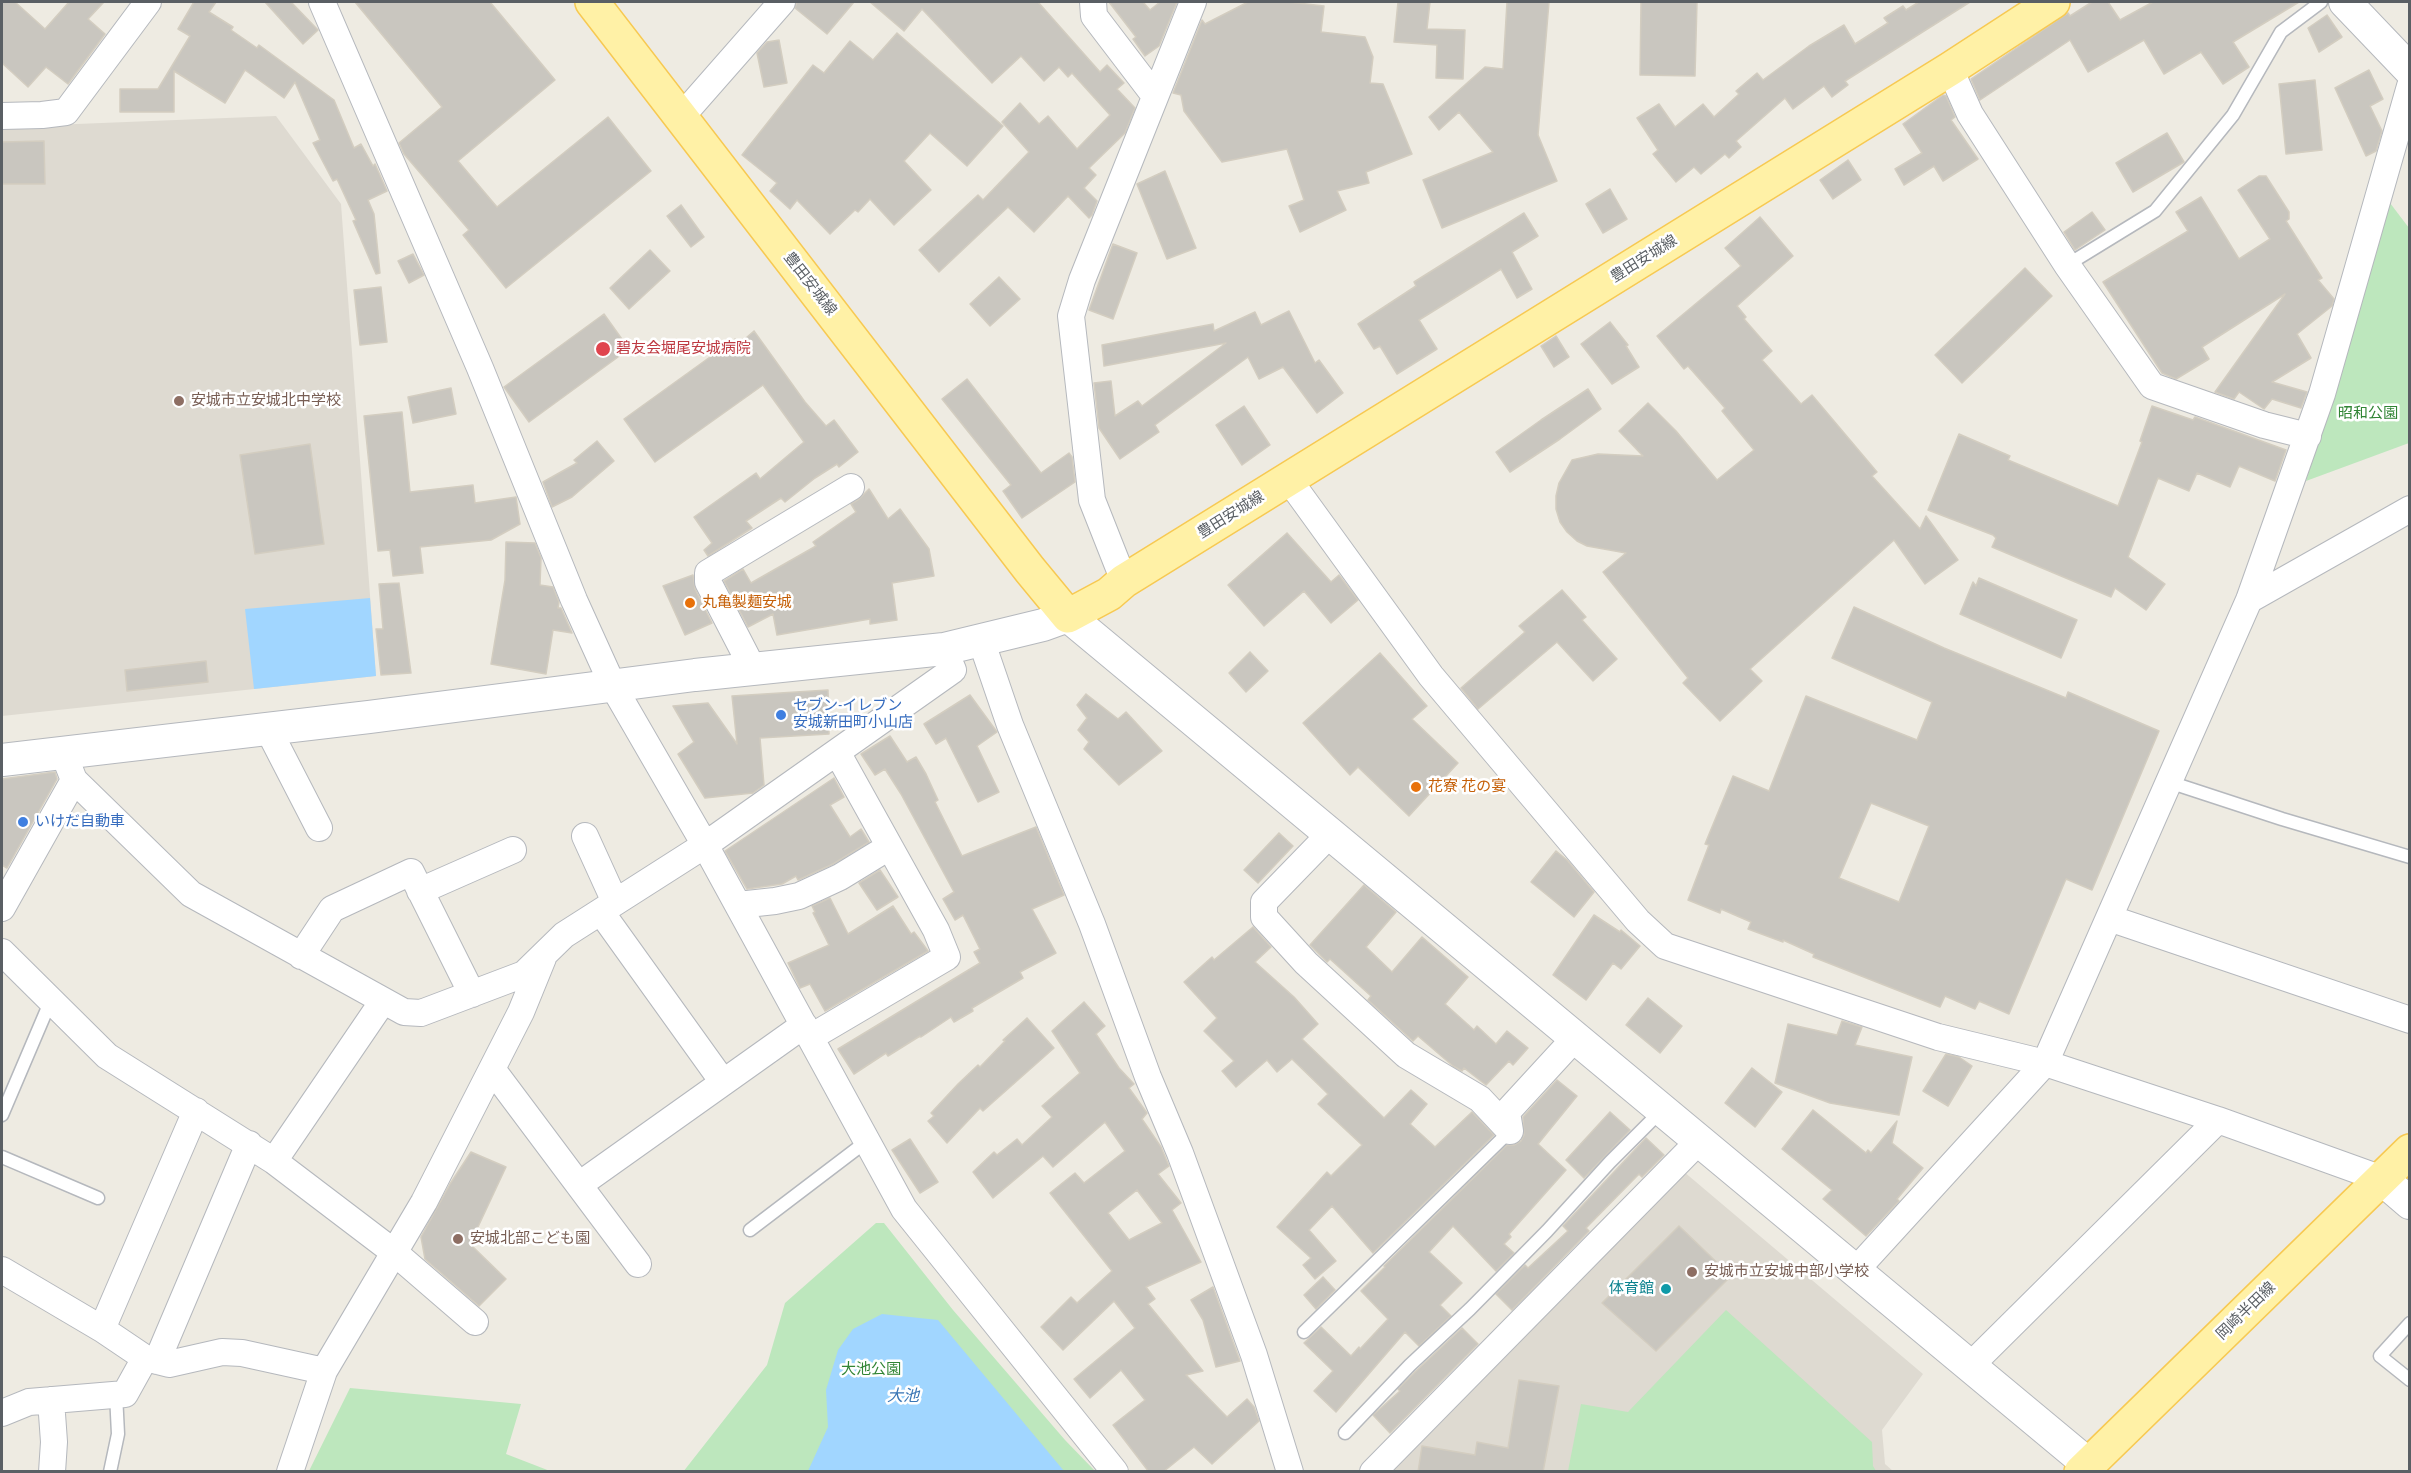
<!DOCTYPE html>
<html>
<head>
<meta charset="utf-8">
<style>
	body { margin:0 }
	#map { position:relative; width:2411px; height:1473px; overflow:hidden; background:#eeebe2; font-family:"PT Sans Narrow",sans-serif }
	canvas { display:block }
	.frame { position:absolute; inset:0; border:3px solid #5a5f64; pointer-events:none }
</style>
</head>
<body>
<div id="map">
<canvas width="2411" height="1473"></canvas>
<div class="frame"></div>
</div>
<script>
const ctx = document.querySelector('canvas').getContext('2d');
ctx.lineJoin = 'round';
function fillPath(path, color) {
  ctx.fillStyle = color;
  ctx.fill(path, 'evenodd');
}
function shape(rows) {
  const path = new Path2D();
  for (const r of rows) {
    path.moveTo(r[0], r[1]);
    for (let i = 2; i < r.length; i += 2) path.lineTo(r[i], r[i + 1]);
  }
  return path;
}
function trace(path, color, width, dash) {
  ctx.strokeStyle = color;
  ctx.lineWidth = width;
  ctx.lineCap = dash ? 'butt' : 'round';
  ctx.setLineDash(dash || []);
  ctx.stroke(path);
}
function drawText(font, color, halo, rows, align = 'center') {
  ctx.font = font + ' "PT Sans Narrow","Noto Sans JP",sans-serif';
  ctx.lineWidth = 5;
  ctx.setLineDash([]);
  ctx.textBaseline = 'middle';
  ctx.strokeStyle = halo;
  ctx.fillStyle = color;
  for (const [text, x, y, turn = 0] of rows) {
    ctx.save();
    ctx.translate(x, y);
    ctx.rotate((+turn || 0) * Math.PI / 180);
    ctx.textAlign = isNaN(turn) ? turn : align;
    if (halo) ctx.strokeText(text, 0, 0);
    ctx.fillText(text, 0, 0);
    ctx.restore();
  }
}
const education = shape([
	[276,116,341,204,376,676,2,716,2,127],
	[1683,1171,1923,1374,1882,1430,1885,1464,1893,1471,1381,1472]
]);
const green = shape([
	[2387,199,2409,228,2409,443,2306,481],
	[876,1223,884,1223,953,1310,1065,1440,1095,1471,683,1472,767,1365,785,1303],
	[1726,1310,1872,1442,1873,1466,1876,1471,1568,1471,1581,1404,1628,1412],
	[350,1388,521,1404,506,1454,550,1471,309,1471]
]);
const water = shape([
	[370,598,376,676,254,689,245,609],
	[882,1314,938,1320,1064,1471,808,1471,828,1427,826,1390,838,1350,853,1329]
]);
const building = shape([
	[2,2,15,2,45,29,69,2,104,2,88,19,105,34,68,84,46,67,28,87,2,63,2,2],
	[194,2,216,2,209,12,233,27,231,30,257,48,259,45,334,100,354,148,361,144,373,166,375,164,387,191,368,200,374,214,380,273,376,274,353,221,356,220,337,179,333,181,313,143,320,140,295,82,284,98,245,70,225,103,174,71,174,112,120,112,120,89,158,89,190,36,178,29,194,2],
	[265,2,291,2,318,30,303,44,265,2],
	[355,2,490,2,555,80,458,161,497,207,608,117,651,171,506,288,463,235,469,230,404,154,399,143,442,107,355,2],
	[797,2,854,2,827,34,795,8,797,2],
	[870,2,1038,2,1100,72,1107,65,1124,83,1117,89,1135,108,1125,133,1089,168,1096,175,1084,188,1097,201,1092,215,1089,218,1068,196,1034,232,1008,207,939,272,919,250,978,195,983,200,1029,152,1002,122,1020,103,1039,124,1048,116,1077,149,1110,115,1072,73,1068,77,1059,67,1044,81,1021,56,992,83,922,9,904,31,870,2],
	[1109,2,1143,2,1150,10,1160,2,1177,2,1159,46,1145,56,1133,39,1136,37,1109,2],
	[1248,2,1289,2,1324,6,1321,32,1365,37,1373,57,1370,83,1383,84,1412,154,1366,172,1369,183,1337,191,1346,210,1300,232,1289,206,1304,200,1287,149,1222,162,1184,111,1181,95,1173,93,1202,20,1205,24,1248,2],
	[1398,2,1430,2,1427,29,1465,30,1463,79,1436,78,1437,45,1394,42,1398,2],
	[1507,2,1549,2,1538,135,1557,181,1442,228,1423,180,1493,152,1459,112,1439,130,1429,117,1485,67,1503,69,1507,2],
	[1641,2,1697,2,1695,76,1640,75,1641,2],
	[1919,2,1970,2,1845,81,1848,85,1832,97,1824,86,1793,109,1785,98,1736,141,1741,147,1729,158,1725,154,1701,174,1694,167,1676,182,1653,154,1658,150,1637,118,1659,104,1675,127,1703,104,1714,117,1739,94,1736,91,1757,73,1763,80,1809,46,1844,25,1855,44,1888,23,1884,18,1903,6,1906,10,1919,2],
	[2092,2,2108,2,2120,20,2153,2,2299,2,2233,42,2249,67,2223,84,2201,52,2164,74,2144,40,2088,72,2070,40,1980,100,1971,79,2068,13,2070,16,2092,2],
	[2327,15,2342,37,2319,52,2308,28,2327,15],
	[897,33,1003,126,967,166,930,133,904,161,931,190,894,225,870,199,858,212,855,210,830,234,797,200,790,209,770,191,777,183,742,155,813,65,824,73,850,41,873,60,897,33],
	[779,40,787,83,764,87,757,53,767,42,779,40],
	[2369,70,2383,99,2370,106,2382,131,2376,151,2366,156,2335,88,2369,70],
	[2315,80,2322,150,2286,154,2279,84,2315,80],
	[1943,95,1946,96,1955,117,1951,120,1978,159,1943,181,1934,166,1904,185,1895,169,1922,153,1903,124,1943,95],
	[2167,133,2184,162,2133,192,2116,163,2167,133],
	[44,141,45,184,2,184,2,142,44,141],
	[1848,160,1861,180,1833,199,1820,180,1848,160],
	[1165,171,1196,248,1167,259,1137,184,1165,171],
	[2259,176,2266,176,2289,212,2289,219,2286,221,2322,278,2318,280,2334,299,2332,306,2297,334,2311,358,2272,382,2307,392,2301,408,2272,399,2264,409,2239,392,2234,399,2215,392,2285,294,2202,347,2209,359,2176,379,2162,373,2103,282,2188,231,2176,212,2201,197,2239,259,2270,239,2238,190,2259,176],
	[1610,189,1627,219,1603,233,1586,204,1610,189],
	[681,205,704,237,691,247,667,216,681,205],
	[2092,212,2105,230,2075,250,2064,232,2092,212],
	[1524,213,1538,236,1512,252,1532,289,1517,298,1501,269,1419,320,1437,349,1397,374,1380,346,1374,349,1358,324,1416,286,1414,282,1524,213],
	[1760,217,1793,256,1737,306,1746,317,1744,319,1772,351,1762,360,1801,404,1812,395,1877,472,1872,476,1920,529,1926,516,1958,560,1925,584,1894,540,1750,669,1762,681,1720,721,1683,683,1688,678,1603,572,1626,553,1587,546,1577,541,1567,532,1560,522,1556,509,1556,496,1559,483,1572,460,1598,454,1643,456,1619,431,1648,403,1676,431,1717,480,1754,450,1722,411,1725,408,1688,366,1684,369,1657,336,1741,266,1725,248,1760,217],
	[1113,244,1137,253,1113,319,1089,310,1113,244],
	[650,250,670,271,629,309,610,288,650,250],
	[413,254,424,275,409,283,398,261,413,254],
	[2025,268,2052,296,1962,383,1935,355,2025,268],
	[999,277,1020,299,990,326,970,304,999,277],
	[381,287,387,342,360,345,354,290,381,287],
	[1289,311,1315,363,1319,360,1343,393,1317,413,1283,367,1259,379,1248,357,1155,425,1159,432,1120,459,1099,428,1094,383,1111,381,1115,416,1138,401,1142,406,1226,343,1104,366,1102,345,1213,324,1214,331,1255,312,1261,325,1289,311],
	[604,314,629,349,529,422,504,387,604,314],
	[1610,322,1628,345,1626,346,1639,367,1612,384,1581,344,1610,322],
	[754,331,805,402,826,426,834,420,858,452,839,467,837,464,815,478,785,502,781,498,746,521,752,528,708,556,704,550,712,543,694,517,756,473,760,479,804,442,763,385,655,462,624,419,735,339,739,344,754,331],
	[1556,336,1569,357,1554,367,1541,346,1556,336],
	[967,379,1041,473,1069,453,1072,457,1075,482,1022,518,1003,491,1011,485,942,399,967,379],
	[451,388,456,414,413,423,408,397,451,388],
	[1588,389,1601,409,1560,439,1510,472,1496,452,1541,420,1588,389],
	[1244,406,1270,445,1242,465,1216,425,1244,406],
	[2152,406,2193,420,2195,417,2286,450,2275,481,2239,466,2230,487,2197,473,2189,491,2158,478,2128,557,2165,584,2146,610,2115,588,2111,597,1992,547,1996,538,1993,535,1928,510,1959,434,2010,456,2008,460,2118,506,2142,442,2140,441,2152,406],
	[402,412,410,492,473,485,475,503,516,497,520,524,491,540,420,547,423,573,393,576,390,550,378,551,364,416,402,412],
	[597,441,614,461,572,497,552,507,543,482,577,463,574,460,597,441],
	[310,444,324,544,255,554,240,455,310,444],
	[869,489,888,519,900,509,929,549,934,576,892,583,897,620,870,624,870,619,777,635,773,614,748,627,724,581,743,569,751,583,816,546,813,542,856,512,851,504,859,499,869,489],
	[1287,533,1331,582,1339,575,1358,600,1331,623,1304,591,1264,626,1228,585,1287,533],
	[506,542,535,543,541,558,540,585,553,587,559,602,558,608,561,608,572,633,553,630,546,674,491,664,505,580,506,542],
	[693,575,695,589,712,623,685,635,663,586,693,575],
	[1979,578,2077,620,2061,658,1960,614,1973,582,1976,586,1979,578],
	[399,583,411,673,381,675,376,629,383,629,379,584,399,583],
	[1562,590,1586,617,1582,620,1617,659,1593,681,1557,642,1478,709,1461,688,1525,632,1519,626,1562,590],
	[1854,607,1944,648,2066,698,2068,692,2159,731,2092,890,2066,879,2009,1014,1979,1001,1975,1009,1945,996,1940,1007,1813,957,1814,954,1783,940,1783,942,1748,929,1751,922,1721,909,1720,913,1688,900,1709,845,1705,844,1733,776,1769,791,1806,696,1917,740,1932,702,1832,658,1854,607],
	[1871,803,1929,826,1899,902,1839,878,1871,803],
	[1250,652,1268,671,1246,692,1229,673,1250,652],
	[1380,653,1427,706,1412,719,1458,763,1409,816,1358,767,1350,775,1303,723,1380,653],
	[206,661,208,682,127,691,125,670,206,661],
	[828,690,829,734,760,738,764,785,753,793,705,798,678,754,694,742,673,706,708,703,737,744,732,696,828,690],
	[1086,694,1118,719,1126,712,1162,751,1119,785,1084,749,1089,742,1078,730,1087,718,1077,705,1086,694],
	[970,695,997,732,977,746,999,792,978,802,946,738,936,744,924,724,970,695],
	[890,736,907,762,916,757,926,774,938,800,935,802,962,856,1036,827,1064,895,1032,909,1056,953,1020,972,1023,978,972,1008,973,1011,954,1022,951,1017,921,1037,920,1036,888,1056,886,1053,854,1074,838,1049,980,963,974,952,980,949,963,915,955,920,943,899,954,892,901,794,885,769,875,775,861,754,890,736],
	[55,772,57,779,7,868,2,865,2,779,55,772],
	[834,778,844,797,830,805,850,837,861,829,869,842,833,864,798,880,796,876,782,884,747,889,725,851,834,778],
	[1279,833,1293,846,1258,883,1244,870,1279,833],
	[1556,851,1567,860,1594,892,1574,917,1531,882,1556,851],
	[880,870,898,897,877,910,859,883,880,870],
	[1364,885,1396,912,1366,947,1392,972,1422,937,1468,977,1445,1004,1474,1030,1477,1026,1496,1044,1507,1031,1528,1048,1513,1065,1509,1061,1486,1085,1464,1068,1462,1071,1453,1066,1418,1036,1413,1041,1368,1000,1371,996,1330,959,1327,962,1310,945,1364,885],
	[830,898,848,934,893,906,911,934,914,932,928,951,825,1011,810,984,800,988,788,963,829,945,813,913,815,912,812,906,830,898],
	[1594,915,1620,932,1621,930,1640,946,1621,969,1613,963,1586,1000,1553,975,1594,915],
	[1253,927,1271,947,1255,962,1294,997,1318,1024,1302,1039,1384,1118,1411,1090,1427,1104,1410,1124,1435,1147,1472,1112,1494,1135,1373,1253,1332,1206,1309,1230,1336,1261,1315,1279,1303,1265,1311,1258,1277,1227,1327,1172,1331,1176,1362,1145,1318,1104,1328,1094,1292,1059,1277,1072,1267,1060,1236,1087,1222,1071,1234,1061,1204,1031,1217,1018,1184,982,1212,957,1214,960,1253,927],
	[1648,998,1682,1026,1660,1053,1626,1025,1648,998],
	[1084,1002,1105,1026,1096,1034,1119,1068,1134,1084,1129,1088,1147,1113,1142,1119,1161,1147,1169,1166,1158,1174,1181,1203,1172,1210,1201,1262,1146,1287,1155,1299,1148,1304,1203,1371,1186,1375,1227,1417,1247,1399,1254,1407,1259,1421,1212,1464,1194,1447,1163,1472,1149,1472,1113,1425,1145,1400,1121,1370,1090,1398,1074,1379,1135,1328,1114,1301,1063,1350,1041,1327,1071,1297,1077,1303,1112,1271,1050,1193,1075,1173,1084,1183,1125,1151,1105,1122,1053,1167,1043,1156,993,1198,973,1172,994,1152,997,1155,1017,1139,1022,1145,1052,1117,1042,1106,1080,1073,1052,1031,1084,1002],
	[1137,1190,1162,1223,1129,1240,1108,1213,1137,1190],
	[1027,1018,1054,1048,983,1111,980,1108,947,1143,928,1121,934,1116,931,1113,958,1084,978,1065,980,1067,1005,1041,1003,1040,1027,1018],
	[1842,1021,1862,1027,1855,1045,1912,1057,1899,1115,1830,1103,1775,1083,1788,1024,1837,1035,1842,1021],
	[1946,1054,1959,1057,1972,1066,1948,1106,1923,1091,1946,1054],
	[1752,1068,1782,1092,1755,1127,1725,1103,1752,1068],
	[1557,1080,1577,1096,1538,1144,1566,1170,1509,1234,1511,1237,1504,1244,1514,1253,1496,1271,1453,1226,1429,1252,1462,1283,1440,1305,1451,1316,1419,1346,1405,1332,1336,1412,1314,1391,1333,1371,1304,1343,1321,1327,1351,1356,1359,1347,1360,1349,1388,1319,1361,1291,1385,1267,1384,1266,1507,1145,1514,1145,1521,1141,1524,1135,1523,1117,1557,1080],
	[1813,1110,1866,1153,1868,1150,1871,1153,1897,1121,1892,1143,1923,1168,1897,1199,1899,1201,1866,1236,1823,1199,1832,1190,1782,1149,1813,1110],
	[1610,1112,1630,1130,1584,1178,1566,1160,1610,1112],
	[1646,1138,1664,1155,1642,1177,1639,1174,1586,1228,1589,1231,1512,1310,1496,1294,1525,1265,1528,1268,1568,1231,1563,1226,1646,1138],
	[910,1139,938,1182,920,1193,892,1150,910,1139],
	[471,1152,506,1167,470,1244,506,1279,479,1306,425,1259,421,1237,450,1184,471,1152],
	[1679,1226,1731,1276,1656,1351,1602,1303,1679,1226],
	[1323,1277,1335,1290,1316,1309,1304,1295,1323,1277],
	[1213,1287,1240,1361,1216,1367,1203,1320,1191,1300,1213,1287],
	[1462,1328,1478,1344,1390,1433,1373,1415,1400,1391,1398,1389,1416,1371,1462,1328],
	[1519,1380,1559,1386,1543,1472,1418,1472,1422,1446,1475,1455,1477,1442,1508,1448,1519,1380]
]);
const service = shape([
	[2067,265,2155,211,2233,115,2281,32,2321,2],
	[2169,782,2282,819,2410,857],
	[2,1115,51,1000],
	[2,1157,98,1198],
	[750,1230,867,1141],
	[2410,1323,2380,1356,2410,1380],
	[1304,1332,1510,1131],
	[1345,1433,1410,1365,1470,1309,1547,1231,1610,1162,1661,1111],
	[110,1472,118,1434,116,1394]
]);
const minor = shape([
	[322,2,480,368,574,600,613,686,705,845,904,1209,1115,1472],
	[1093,2,1094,16,1155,96],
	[1950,69,1970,114,2067,265,2152,386,2264,425,2308,436],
	[2,116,42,115,66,112,148,2],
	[681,117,782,2],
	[1289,480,1431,676,1638,921,1665,946,1938,1037,2045,1063,2218,1120,2382,1179],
	[1124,581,1092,500,1071,316,1082,280,1193,2],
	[2249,600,2410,509],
	[981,640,1010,725,1092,924,1148,1077,1180,1153,1254,1355,1290,1472],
	[753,669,708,582,708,573,851,487],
	[268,729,319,828],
	[63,752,74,780,191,894,404,1012,421,1013,524,974,564,935,705,845,953,670,944,649],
	[1330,834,1264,902,1264,917,1306,963,1406,1055,1480,1099,1510,1131],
	[585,836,615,902],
	[420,891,513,850],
	[738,905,775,901,799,896,840,877,889,847],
	[2,908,74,780],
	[601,912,723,1082],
	[2109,918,2410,1020],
	[2,952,107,1056,274,1161,395,1253,475,1322],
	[301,956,332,909,411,872,472,994],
	[811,1037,947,957,936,930,837,752],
	[492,1069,638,1264],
	[1510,1131,1507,1112,1575,1038],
	[274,1161,383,1001],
	[579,1185,804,1025],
	[2,1270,102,1329,145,1358,169,1364,222,1352,242,1353,324,1371],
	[1855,1271,2045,1063,2249,600,2322,394,2410,86],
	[102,1329,196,1111],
	[157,1361,249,1144],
	[1970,1366,2218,1120],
	[51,1400,54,1442,52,1472],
	[2,1413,29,1402,125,1394,145,1358],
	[290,1472,324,1371,424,1202,521,1012,543,958],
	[1373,1472,1699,1141]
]);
const tertiary = shape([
	[2345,2,2410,70],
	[2,760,369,717,695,675,944,649,1043,625,1068,616,2088,1464],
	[2382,1179,2410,1203]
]);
const primary = shape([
	[592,2,1030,570,1068,616,1109,594,1124,581,1950,69,2053,2],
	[2081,1472,2410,1151]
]);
const markers = [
	[603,349,8,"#e0444e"],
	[179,401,6,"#8d6e63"],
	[690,603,6,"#e8710a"],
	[781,715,6,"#3f7fe0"],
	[1416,787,6,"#e8710a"],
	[23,822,6,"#3f7fe0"],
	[458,1239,6,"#8d6e63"],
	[1692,1272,6,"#8d6e63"],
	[1666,1289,6,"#0f9aa8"]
];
const streetNames = [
	["豊田安城線",1644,259,-32],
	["豊田安城線",810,284,52],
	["豊田安城線",1231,515,-32],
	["岡崎半田線",2246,1311,-44]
];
const healthNames = [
	["碧友会堀尾安城病院",616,349]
];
const educationNames = [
	["安城市立安城北中学校",191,401],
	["安城北部こども園",470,1239],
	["安城市立安城中部小学校",1704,1272]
];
const parkNames = [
	["昭和公園",2368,414],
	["大池公園",871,1370]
];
const foodNames = [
	["丸亀製麺安城",702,603],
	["花寮 花の宴",1428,787]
];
const shopNames = [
	["セブン-イレブン",793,706],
	["安城新田町小山店",793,723],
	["いけだ自動車",35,822]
];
const cultureNames = [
	["体育館",1654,1289]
];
const waterNames = [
	["大池",903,1396]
];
fillPath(education, '#dedad1');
fillPath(green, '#bde7bd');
fillPath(water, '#a1d6ff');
fillPath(building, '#c9c6bf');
trace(building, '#d3cdc0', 1.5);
trace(service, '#b5b8bd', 15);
trace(minor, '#b5b8bd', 28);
trace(tertiary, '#b5b8bd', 34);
trace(primary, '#f7c952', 36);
trace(service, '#fff', 12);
trace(minor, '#fff', 26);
trace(tertiary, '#fff', 32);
trace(primary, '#fff1a6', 33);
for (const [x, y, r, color] of markers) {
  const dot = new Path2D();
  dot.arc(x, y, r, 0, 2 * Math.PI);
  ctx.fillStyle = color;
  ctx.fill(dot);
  trace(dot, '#fff', 2);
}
drawText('15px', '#5a5f64', '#fff', streetNames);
drawText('15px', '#be3a42', '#fff', healthNames, 'left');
drawText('15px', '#785e54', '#fff', educationNames, 'left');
drawText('15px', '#318535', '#fff', parkNames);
drawText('15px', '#c56008', '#fff', foodNames, 'left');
drawText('15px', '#366cbe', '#fff', shopNames, 'left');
drawText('15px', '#0d838f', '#fff', cultureNames, 'right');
drawText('italic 16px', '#3a76b5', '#fff', waterNames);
</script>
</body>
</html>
